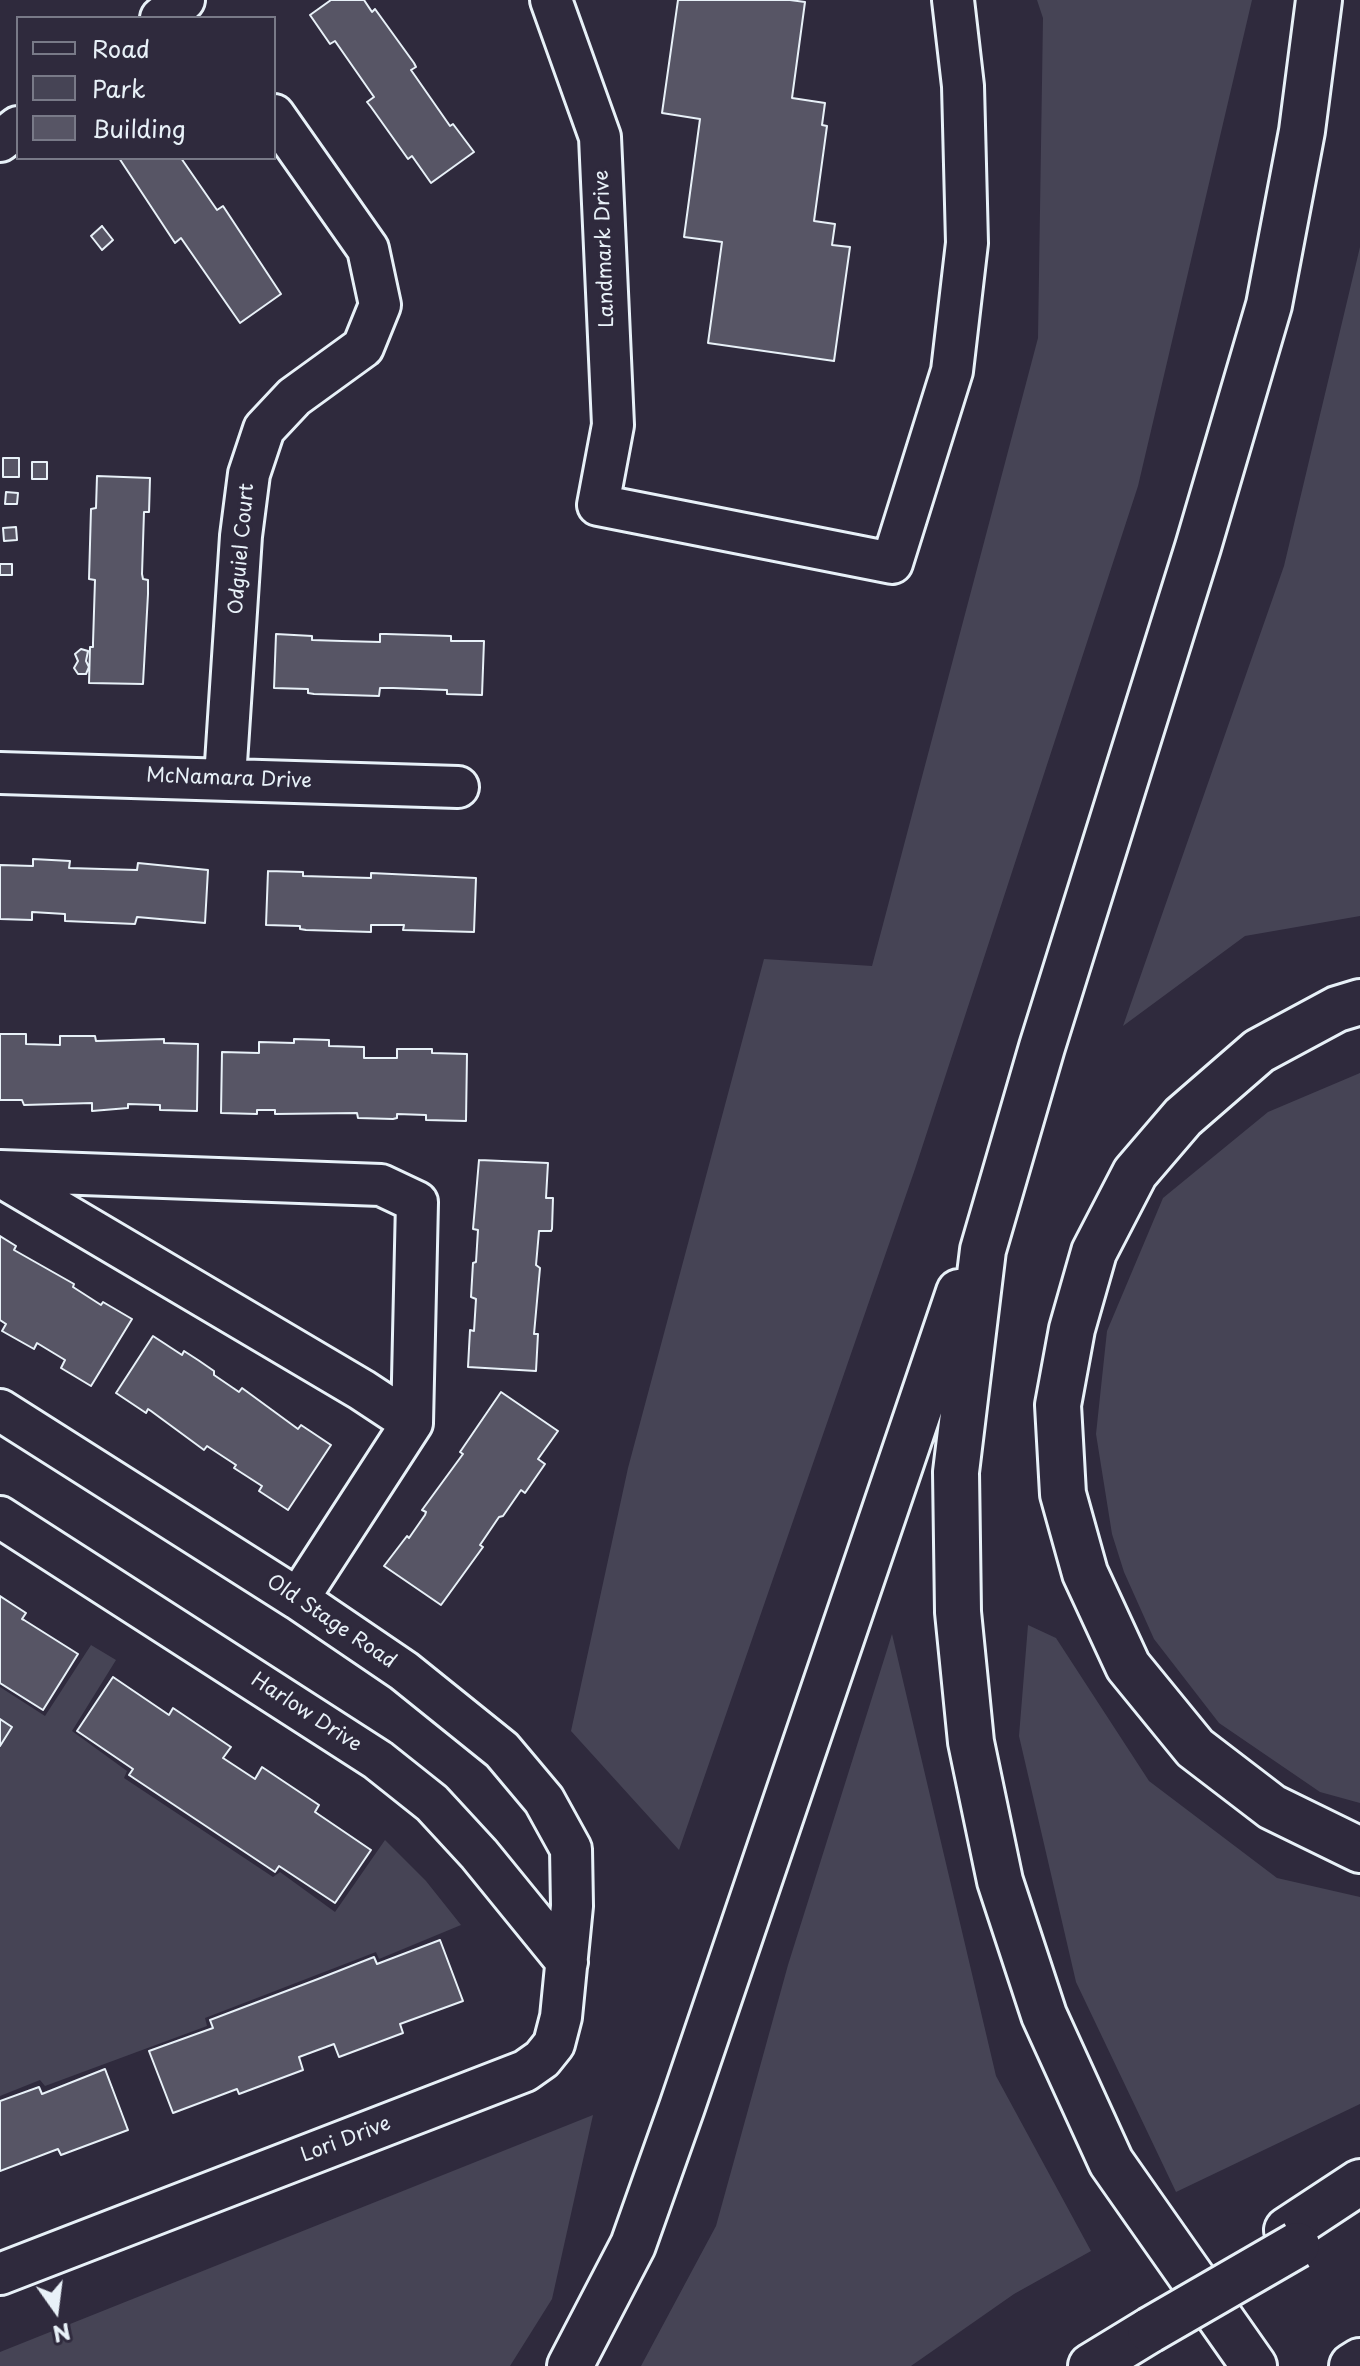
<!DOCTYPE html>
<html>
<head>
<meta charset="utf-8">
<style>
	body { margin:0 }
	#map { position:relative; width:1360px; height:2366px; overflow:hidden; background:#2f2a3d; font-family:"Playpen Sans",sans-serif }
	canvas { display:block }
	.legend { position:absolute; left:16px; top:16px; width:260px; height:144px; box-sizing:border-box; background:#2f2a3d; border:2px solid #797a88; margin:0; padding:10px 14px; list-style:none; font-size:24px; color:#e8f1f8 }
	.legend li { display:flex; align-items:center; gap:16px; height:40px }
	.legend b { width:40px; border:2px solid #797a88 }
	.north { position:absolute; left:16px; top:2270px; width:80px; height:80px; -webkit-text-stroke:6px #2f2a3d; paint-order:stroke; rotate:166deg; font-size:22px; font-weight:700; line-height:32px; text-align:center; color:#e8f1f8 }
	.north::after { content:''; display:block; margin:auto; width:28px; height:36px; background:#e8f1f8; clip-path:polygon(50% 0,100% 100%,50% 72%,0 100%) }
</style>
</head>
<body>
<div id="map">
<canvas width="1360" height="2366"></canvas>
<ul class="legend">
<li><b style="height:10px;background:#2f2a3d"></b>Road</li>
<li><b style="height:22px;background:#464455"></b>Park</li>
<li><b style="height:22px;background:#575565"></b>Building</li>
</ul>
<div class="north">N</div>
</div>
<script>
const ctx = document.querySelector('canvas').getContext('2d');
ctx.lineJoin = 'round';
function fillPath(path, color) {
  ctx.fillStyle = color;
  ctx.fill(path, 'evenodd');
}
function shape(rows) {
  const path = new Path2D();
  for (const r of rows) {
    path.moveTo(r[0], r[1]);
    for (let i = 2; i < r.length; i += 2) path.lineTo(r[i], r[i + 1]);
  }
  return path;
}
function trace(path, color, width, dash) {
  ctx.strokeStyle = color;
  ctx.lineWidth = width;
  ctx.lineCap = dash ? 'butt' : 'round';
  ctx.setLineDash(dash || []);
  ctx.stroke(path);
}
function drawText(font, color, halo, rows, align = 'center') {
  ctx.font = font + ' "Playpen Sans",sans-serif';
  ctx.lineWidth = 6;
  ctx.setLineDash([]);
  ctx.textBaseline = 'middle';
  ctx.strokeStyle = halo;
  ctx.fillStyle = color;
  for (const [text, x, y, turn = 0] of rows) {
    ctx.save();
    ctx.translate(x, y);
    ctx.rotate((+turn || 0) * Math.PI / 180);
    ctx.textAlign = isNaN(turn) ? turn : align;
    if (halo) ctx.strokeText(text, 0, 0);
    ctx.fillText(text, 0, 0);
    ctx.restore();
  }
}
const green = shape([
	[1037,0,1252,0,1138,486,915,1169,679,1850,571,1731,628,1468,764,959,872,966,1038,338,1043,18],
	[1360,247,1360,916,1245,936,1123,1026,1284,566],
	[1360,1073,1360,1803,1320,1792,1219,1723,1154,1639,1124,1572,1112,1534,1096,1434,1107,1331,1163,1198,1268,1112],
	[1028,1625,1056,1638,1149,1781,1277,1878,1360,1897,1360,2104,1176,2192,1076,1982,1019,1736],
	[892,1634,996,2076,1091,2251,1014,2294,911,2366,641,2366,716,2226,788,1965],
	[91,1645,116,1660,72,1731,127,1771,124,1778,273,1877,280,1872,335,1912,385,1840,426,1881,461,1925,379,1959,376,1952,205,2018,207,2026,45,2086,40,2080,0,2096,0,1687,45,1716],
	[593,2115,552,2299,510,2366,0,2366,0,2352]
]);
const building = shape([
	[331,0,364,0,372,12,375,9,414,63,416,67,411,70,450,126,453,124,474,152,431,183,412,156,408,159,371,107,367,102,374,97,335,41,330,44,310,15,331,0],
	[678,0,790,0,805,2,792,98,825,103,822,125,827,126,814,221,835,224,832,245,850,247,834,361,708,343,722,242,684,237,700,119,662,113,678,0],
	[119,158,181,158,217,210,223,206,281,294,240,323,181,238,175,243,119,158],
	[102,226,113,240,102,250,91,236,102,226],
	[3,458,19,458,19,477,3,477,3,458],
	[32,462,47,462,47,479,32,479,32,462],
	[97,476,150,478,149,512,144,512,142,574,143,579,148,580,148,594,143,684,89,683,90,647,93,647,93,643,95,580,89,579,91,509,96,508,97,476],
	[6,492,18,493,17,504,5,504,6,492],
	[16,527,17,540,4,541,3,528,16,527],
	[0,564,12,564,12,575,0,575,0,564],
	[276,634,312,636,312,640,342,641,380,642,380,634,386,634,451,636,451,641,484,641,482,695,447,694,447,690,393,688,380,688,379,696,314,694,308,693,308,689,274,688,276,634],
	[81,649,88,651,86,661,89,667,86,674,78,674,74,668,78,661,75,654,81,649],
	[33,859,70,861,69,868,137,870,138,863,208,870,205,923,137,917,135,924,65,921,65,914,32,912,32,920,0,919,0,865,33,866,33,859],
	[268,871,303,872,303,876,371,878,371,873,476,878,474,932,403,930,404,925,371,925,371,932,306,930,300,929,300,926,266,925,268,871],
	[0,1034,26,1034,26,1044,60,1045,60,1036,95,1036,96,1041,164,1039,164,1043,198,1044,197,1111,160,1110,160,1105,128,1104,128,1108,92,1111,92,1103,24,1105,22,1100,0,1100,0,1034],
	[294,1039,329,1040,329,1046,364,1047,364,1058,397,1058,397,1049,432,1049,432,1053,467,1054,466,1121,426,1120,426,1115,397,1114,397,1118,393,1119,358,1118,357,1113,275,1114,275,1110,257,1110,257,1114,221,1113,222,1052,259,1053,259,1042,294,1043,294,1039],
	[479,1160,548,1163,546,1198,553,1198,552,1229,551,1231,539,1231,536,1265,540,1268,534,1334,538,1334,536,1371,468,1367,470,1330,474,1331,476,1299,471,1297,473,1263,476,1262,478,1230,473,1229,479,1160],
	[0,1236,16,1246,14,1250,74,1284,73,1287,101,1305,103,1302,132,1319,91,1386,61,1368,65,1360,37,1343,34,1349,2,1331,6,1324,0,1320,0,1236],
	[153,1336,182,1355,184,1351,198,1360,214,1371,214,1375,239,1392,242,1388,298,1429,301,1425,331,1445,288,1510,259,1491,262,1486,234,1468,236,1465,207,1446,204,1450,151,1411,148,1409,146,1413,116,1393,153,1336],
	[501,1392,558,1431,538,1459,545,1464,525,1493,521,1490,503,1516,499,1517,480,1545,483,1547,441,1605,384,1566,407,1536,409,1538,425,1515,426,1512,422,1510,463,1454,460,1452,501,1392],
	[0,1596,26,1613,22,1619,24,1620,78,1654,43,1710,0,1683,0,1596],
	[113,1677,169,1715,173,1708,231,1747,223,1758,255,1779,262,1767,319,1805,315,1812,371,1850,335,1903,279,1866,275,1872,129,1775,133,1769,77,1731,113,1677],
	[0,1719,12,1727,0,1746,0,1719],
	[440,1940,463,2001,400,2024,403,2033,339,2057,334,2044,299,2057,303,2070,239,2094,237,2089,173,2113,149,2051,213,2028,210,2020,318,1979,374,1957,377,1964,440,1940],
	[105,2069,128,2130,61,2155,58,2149,0,2171,0,2101,39,2087,42,2094,105,2069]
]);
const minor = shape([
	[551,0,600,137,613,425,598,505,892,563,952,371,967,243,963,86,953,0],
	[161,18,184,0],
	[0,141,18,127],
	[0,773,458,787],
	[225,778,241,536,249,474,264,429,294,397,363,347,380,305,368,249,274,115],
	[0,1171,381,1185,417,1202,412,1423,298,1599],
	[0,1176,362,1390,412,1423],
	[0,1410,298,1599,404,1671,502,1750,544,1800,571,1849,572,1906,561,2017,554,2044,542,2059,525,2071,0,2274],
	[0,1517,378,1760,432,1803,479,1854,567,1962]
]);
const highway = shape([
	[1360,1002,1337,1009,1259,1051,1183,1117,1135,1173,1094,1252,1072,1329,1058,1405,1063,1494,1085,1573,1128,1666,1195,1748,1272,1807,1360,1850],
	[1287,2230,1360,2182],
	[570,2366,633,2245,682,2107,959,1292],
	[1091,2366,1150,2330],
	[1254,2366,1111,2162,1044,2015,1000,1881,971,1742,958,1612,956,1472,983,1250,1042,1047,1198,547,1269,305,1302,131,1319,0],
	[1352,2366,1360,2361]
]);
const highwayBridge = shape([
	[1150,2330,1297,2245]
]);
const streetNames = [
	["Landmark Drive",605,249,-92],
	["Odguiel Court",242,549,-85],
	["McNamara Drive",229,779,2],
	["Old Stage Road",331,1622,34],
	["Harlow Drive",306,1713,33],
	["Lori Drive",346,2140,-21]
];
fillPath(green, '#464455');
fillPath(building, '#575565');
trace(building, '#e8f1f8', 2);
trace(minor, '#e8f1f8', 46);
trace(highway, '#e8f1f8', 50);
trace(minor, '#2f2a3d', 40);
trace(highway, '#2f2a3d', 44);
trace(highwayBridge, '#e8f1f8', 50, []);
trace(highwayBridge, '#2f2a3d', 44);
drawText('20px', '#e8f1f8', '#2f2a3d', streetNames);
</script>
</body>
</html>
